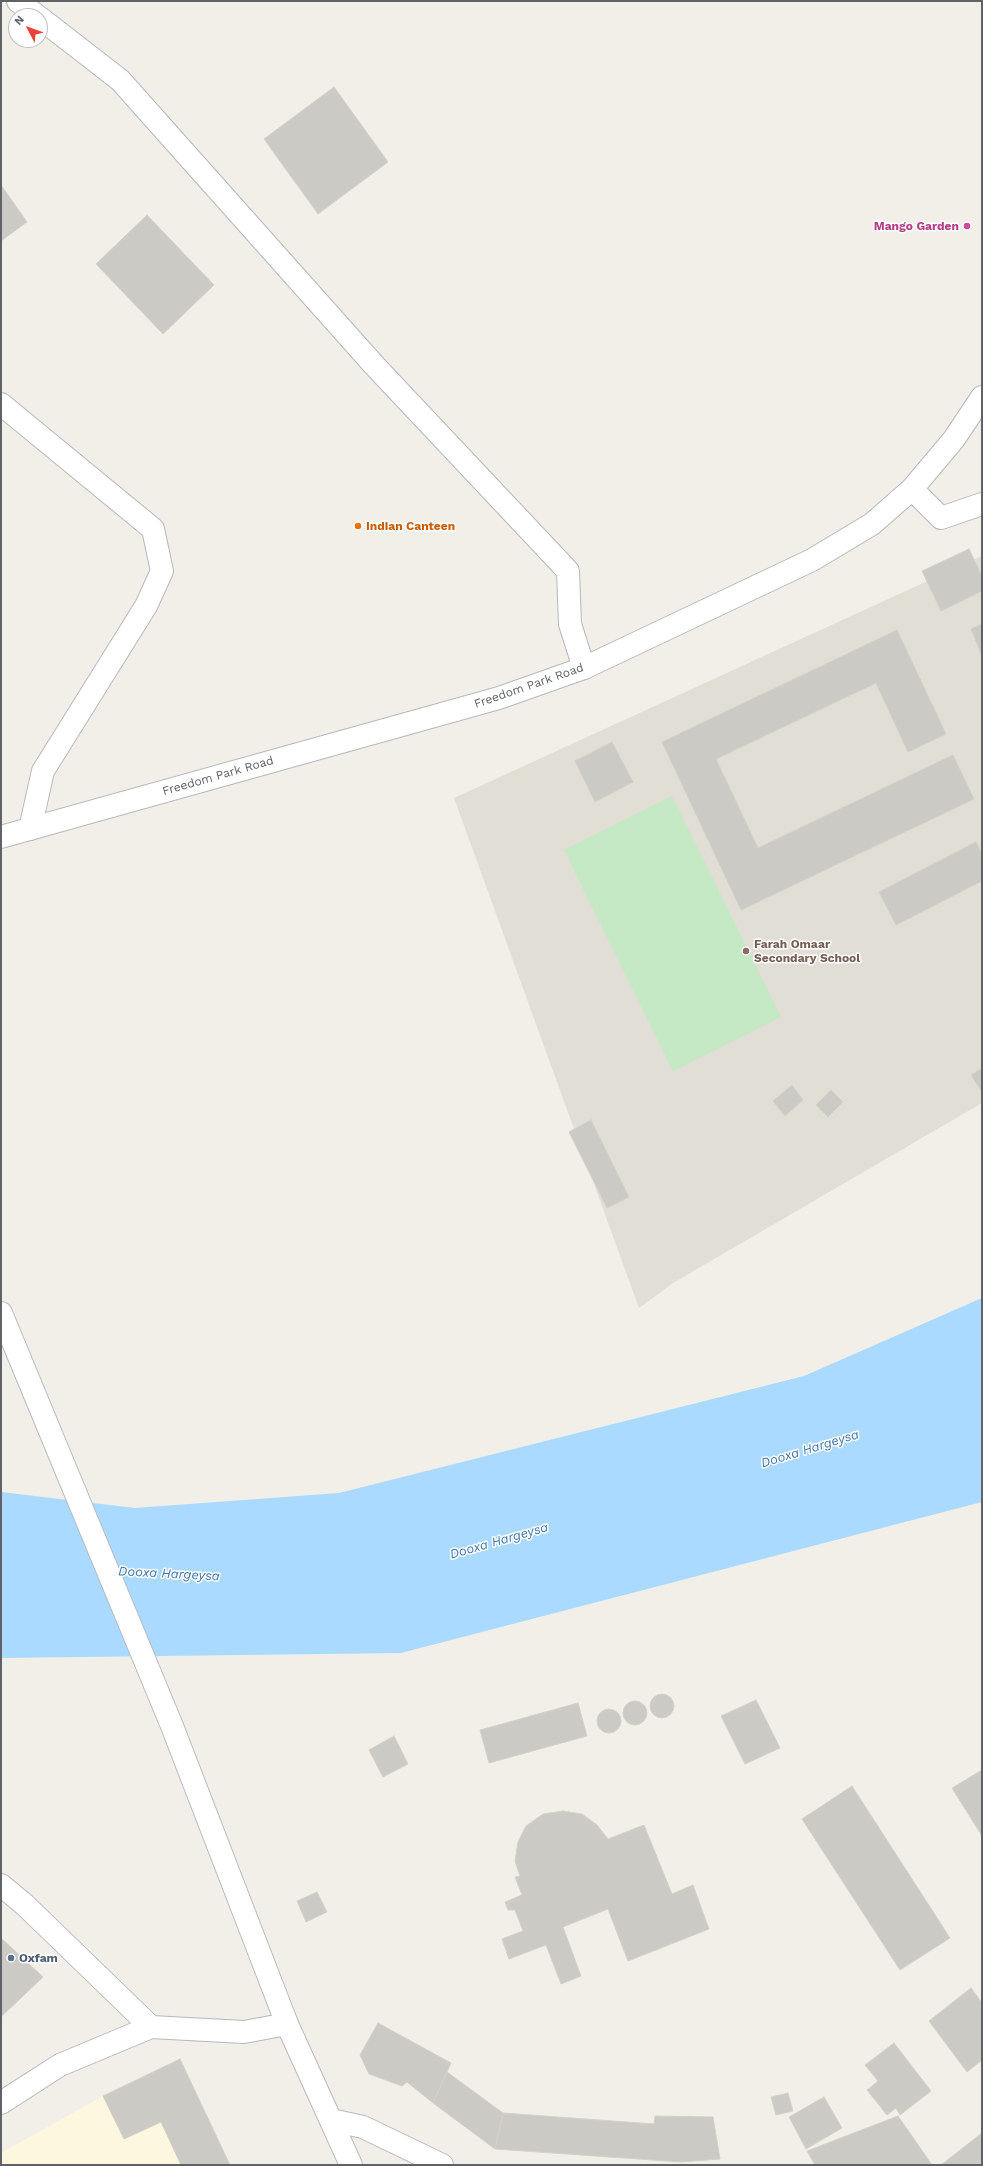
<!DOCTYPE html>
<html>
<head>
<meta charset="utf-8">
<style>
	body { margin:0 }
	#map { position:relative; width:983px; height:2166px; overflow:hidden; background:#f1efe8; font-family:"Work Sans",sans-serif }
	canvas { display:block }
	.frame { position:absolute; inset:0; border:2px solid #5f6368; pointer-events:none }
	.north { position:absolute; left:8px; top:8px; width:40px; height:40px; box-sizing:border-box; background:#fff; border:1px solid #bfc1c3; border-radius:50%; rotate:311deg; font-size:11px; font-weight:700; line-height:16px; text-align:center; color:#5f6368 }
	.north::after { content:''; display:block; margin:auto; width:14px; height:18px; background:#ea4335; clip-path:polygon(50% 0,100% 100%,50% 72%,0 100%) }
</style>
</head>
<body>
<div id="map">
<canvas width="983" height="2166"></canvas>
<div class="frame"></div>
<div class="north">N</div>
</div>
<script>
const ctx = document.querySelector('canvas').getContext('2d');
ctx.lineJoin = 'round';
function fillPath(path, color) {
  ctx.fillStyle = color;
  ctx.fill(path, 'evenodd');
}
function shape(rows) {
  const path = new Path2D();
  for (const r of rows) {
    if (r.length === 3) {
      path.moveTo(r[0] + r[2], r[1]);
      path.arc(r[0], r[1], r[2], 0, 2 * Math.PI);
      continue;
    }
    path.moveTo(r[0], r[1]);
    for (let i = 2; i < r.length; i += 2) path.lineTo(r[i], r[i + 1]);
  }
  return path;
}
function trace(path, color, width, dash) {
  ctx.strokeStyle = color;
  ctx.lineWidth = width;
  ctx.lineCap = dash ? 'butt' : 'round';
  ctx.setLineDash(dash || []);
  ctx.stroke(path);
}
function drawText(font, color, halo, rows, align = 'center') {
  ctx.font = font + ' "Work Sans",sans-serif';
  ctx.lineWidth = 3;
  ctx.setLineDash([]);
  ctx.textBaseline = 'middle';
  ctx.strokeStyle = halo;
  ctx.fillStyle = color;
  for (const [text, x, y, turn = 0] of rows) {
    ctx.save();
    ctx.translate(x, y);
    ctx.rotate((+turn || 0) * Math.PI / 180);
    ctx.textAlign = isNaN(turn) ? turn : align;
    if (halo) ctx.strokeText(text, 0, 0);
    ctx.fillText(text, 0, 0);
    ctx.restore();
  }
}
const commercial = shape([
	[180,2059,230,2165,1,2165,1,2153,103,2096]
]);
const education = shape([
	[982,556,982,1103,673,1283,639,1308,454,798]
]);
const green = shape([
	[672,796,781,1017,673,1071,564,850]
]);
const water = shape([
	[982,1298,982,1502,401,1653,1,1658,1,1492,135,1508,339,1493,804,1376]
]);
const building = shape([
	[334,87,388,162,318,214,264,139,334,87],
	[1,185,27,222,1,241,1,185],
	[147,215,214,285,163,334,96,264,147,215],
	[969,549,982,576,982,591,941,611,922,571,969,549],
	[982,624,982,656,971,629,982,624],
	[897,630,946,734,908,752,876,683,716,759,758,848,953,755,974,799,741,910,662,742,897,630],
	[612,742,633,782,595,802,575,761,612,742],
	[976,842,982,854,982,881,896,925,879,892,976,842],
	[982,1068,982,1092,971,1075,982,1068],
	[792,1085,803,1100,785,1116,773,1101,792,1085],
	[831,1090,843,1102,828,1117,816,1105,831,1090],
	[591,1120,629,1197,607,1208,569,1132,591,1120],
	[662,1706,12],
	[756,1700,780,1748,745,1764,721,1716,756,1700],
	[635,1713,12],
	[578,1703,587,1736,489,1763,480,1730,578,1703],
	[609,1721,12],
	[394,1736,408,1764,383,1777,369,1750,394,1736],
	[982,1770,982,1836,952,1788,982,1770],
	[852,1786,950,1938,900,1970,802,1819,852,1786],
	[563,1811,582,1814,597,1825,608,1839,644,1825,672,1894,693,1885,709,1929,628,1961,608,1909,563,1927,581,1976,561,1984,546,1945,509,1959,502,1939,523,1931,515,1910,508,1910,505,1902,522,1895,515,1877,520,1876,515,1861,518,1842,526,1826,543,1814,563,1811],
	[317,1892,327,1912,306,1922,297,1901,317,1892],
	[1,1938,43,1977,1,2017,1,1938],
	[971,1988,982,2003,982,2060,967,2072,929,2021,971,1988],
	[378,2023,451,2063,433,2103,407,2082,402,2086,369,2074,360,2055,378,2023],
	[894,2043,931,2091,900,2115,896,2108,887,2115,867,2090,878,2081,865,2065,894,2043],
	[180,2059,230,2165,181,2165,161,2122,124,2139,103,2096,180,2059],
	[447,2072,503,2113,495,2149,433,2103,447,2072],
	[788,2093,793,2111,776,2115,771,2097,788,2093],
	[824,2097,842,2128,806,2149,789,2117,824,2097],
	[503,2113,654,2124,655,2116,713,2117,720,2159,681,2162,495,2149,503,2113],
	[898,2116,932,2165,815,2165,807,2151,898,2116],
	[982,2133,982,2165,941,2165,982,2133]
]);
const minor = shape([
	[18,1,37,16],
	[40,18,120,80,374,365,568,571,570,624,584,668],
	[1,404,153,529,162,571,146,606,43,771,30,829],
	[912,489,941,518,982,504],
	[1,1885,25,1905,151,2027],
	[1,2103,60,2065,151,2027,244,2032,287,2024]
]);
const tertiary = shape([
	[1,837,499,698,584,668,812,560,872,524,912,489,954,439,982,397]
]);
const secondary = shape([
	[1,1313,172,1726,287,2024,351,2165],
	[331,2120,363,2127,442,2165]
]);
const markers = [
	[967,226,4,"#d1479c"],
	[358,526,4,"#e8710a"],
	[746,951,4,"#8d6e63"],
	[11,1958,4,"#5c6f8a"]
];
const hotelNames = [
	["Mango Garden",959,226]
];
const foodNames = [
	["Indian Canteen",366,526]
];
const streetNames = [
	["Freedom Park Road",529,686,-19],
	["Freedom Park Road",218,776,-16]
];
const educationNames = [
	["Farah Omaar",754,944],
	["Secondary School",754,958]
];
const serviceNames = [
	["Oxfam",19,1958]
];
const waterNames = [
	["Dooxa Hargeysa",810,1449,-17],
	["Dooxa Hargeysa",499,1541,-16],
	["Dooxa Hargeysa",169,1574,3]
];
fillPath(commercial, '#fef7e0');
fillPath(education, '#e1ded6');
fillPath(green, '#c5e8c5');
fillPath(water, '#aadaff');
fillPath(building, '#cccac5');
trace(building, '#d6d1c6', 1);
trace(minor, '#b5b8bc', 24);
trace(tertiary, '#b5b8bc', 24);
trace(secondary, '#b6babf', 24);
trace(minor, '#fff', 22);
trace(tertiary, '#fff', 22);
trace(secondary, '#fff', 22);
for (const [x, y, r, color] of markers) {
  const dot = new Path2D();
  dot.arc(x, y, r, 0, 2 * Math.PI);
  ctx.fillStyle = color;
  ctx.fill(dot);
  trace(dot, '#fff', 1.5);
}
drawText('bold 12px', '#b23c85', '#fff', hotelNames, 'right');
drawText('bold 12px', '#c56008', '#fff', foodNames, 'left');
drawText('12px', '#5f6368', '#fff', streetNames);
drawText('bold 12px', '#785e54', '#fff', educationNames, 'left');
drawText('bold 12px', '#4e5e75', '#fff', serviceNames, 'left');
drawText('italic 13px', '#4174aa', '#fff', waterNames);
</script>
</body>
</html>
